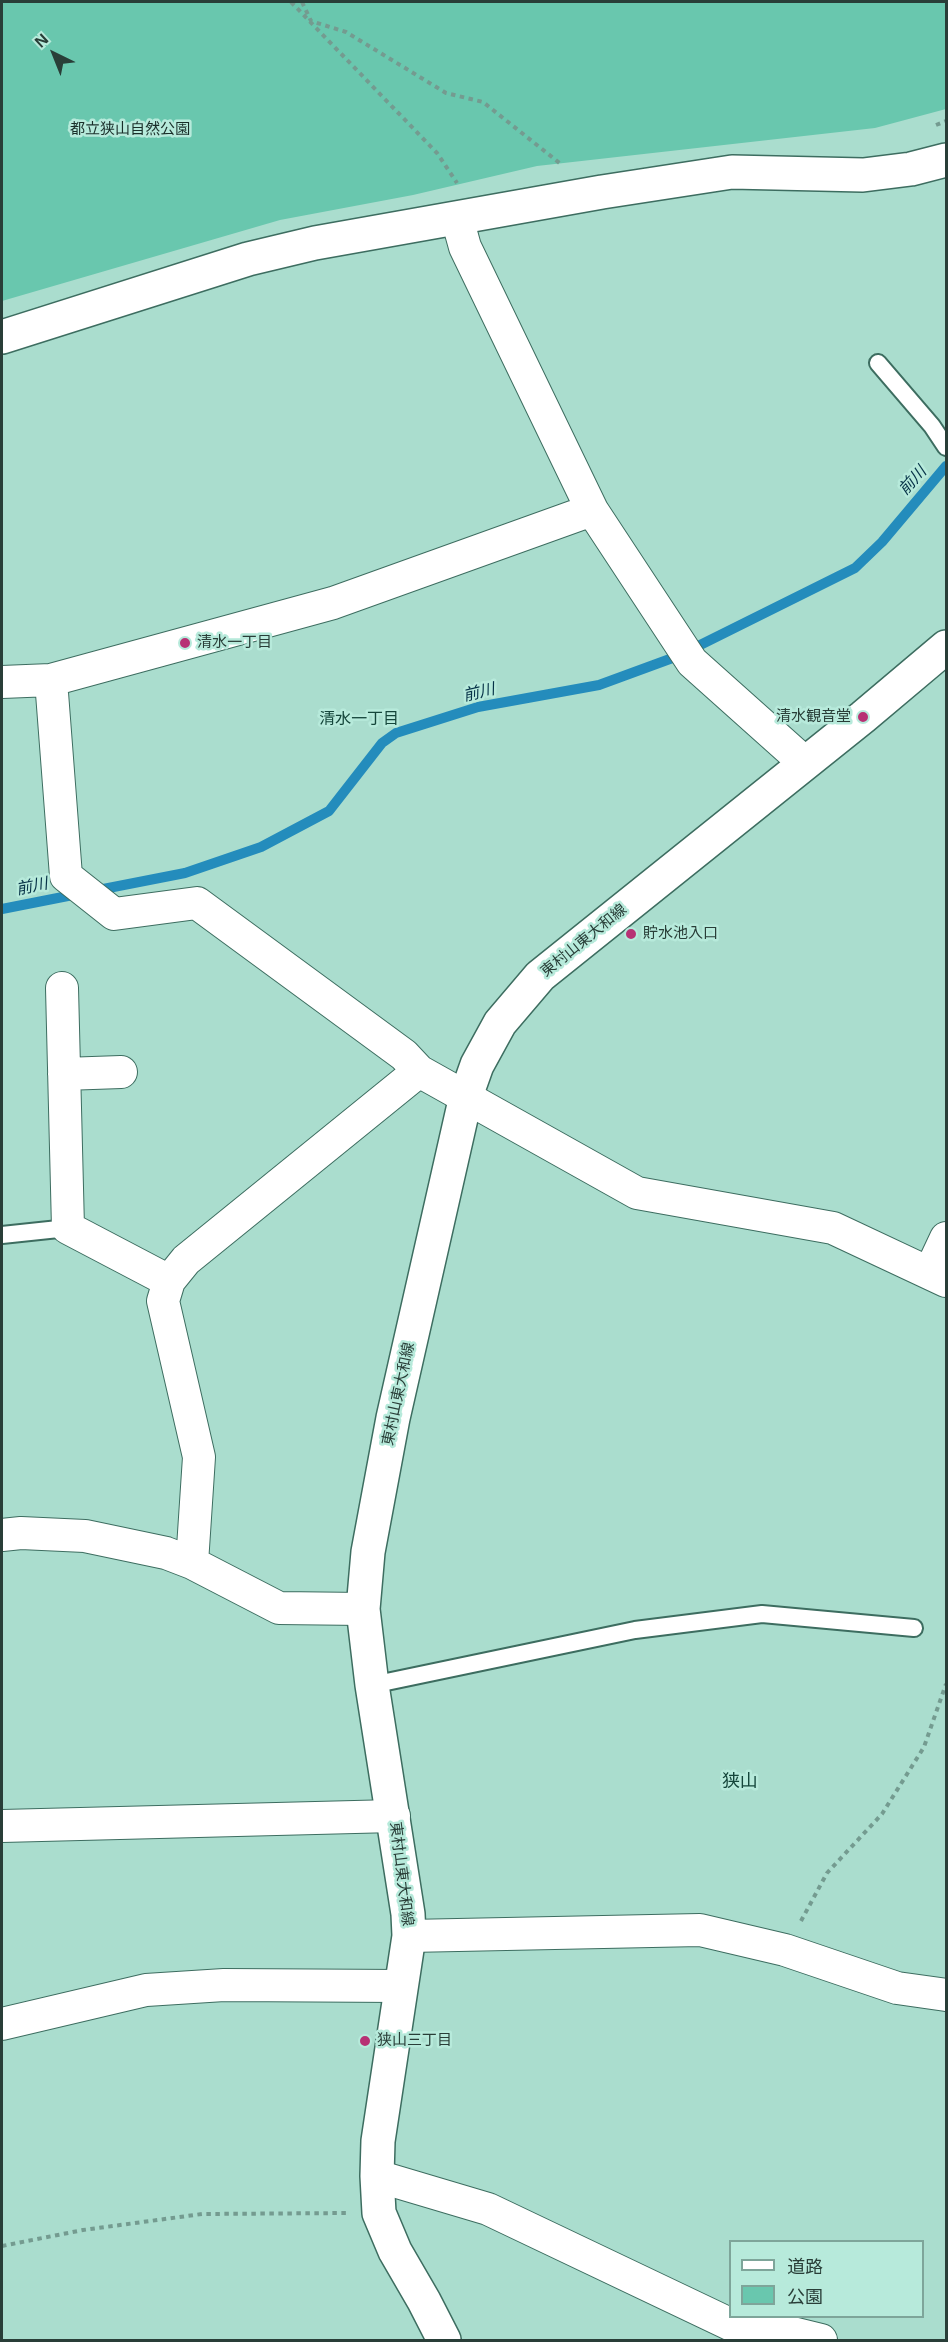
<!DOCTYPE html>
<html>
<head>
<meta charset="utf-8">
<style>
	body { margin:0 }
	#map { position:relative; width:948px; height:2342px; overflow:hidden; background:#aaddce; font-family:Arial,"Noto Sans JP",sans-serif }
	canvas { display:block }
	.frame { position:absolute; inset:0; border:3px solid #293e38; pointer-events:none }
	.legend { position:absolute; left:729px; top:2240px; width:195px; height:78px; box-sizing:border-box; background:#b7eadb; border:2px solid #7ea59a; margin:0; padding:8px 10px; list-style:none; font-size:18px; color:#293e38 }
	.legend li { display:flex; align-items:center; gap:12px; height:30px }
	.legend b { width:30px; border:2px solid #7ea59a }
	.north { position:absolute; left:24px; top:24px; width:60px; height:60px; -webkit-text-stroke:4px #b7eadb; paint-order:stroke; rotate:317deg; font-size:16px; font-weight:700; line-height:24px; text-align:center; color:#293e38 }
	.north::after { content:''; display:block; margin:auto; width:21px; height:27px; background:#293e38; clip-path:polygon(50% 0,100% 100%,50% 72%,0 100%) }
</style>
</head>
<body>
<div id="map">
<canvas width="948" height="2342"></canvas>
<div class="frame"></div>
<ul class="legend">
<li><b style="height:8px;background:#fff"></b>道路</li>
<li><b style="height:16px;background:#69c7ae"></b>公園</li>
</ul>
<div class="north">N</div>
</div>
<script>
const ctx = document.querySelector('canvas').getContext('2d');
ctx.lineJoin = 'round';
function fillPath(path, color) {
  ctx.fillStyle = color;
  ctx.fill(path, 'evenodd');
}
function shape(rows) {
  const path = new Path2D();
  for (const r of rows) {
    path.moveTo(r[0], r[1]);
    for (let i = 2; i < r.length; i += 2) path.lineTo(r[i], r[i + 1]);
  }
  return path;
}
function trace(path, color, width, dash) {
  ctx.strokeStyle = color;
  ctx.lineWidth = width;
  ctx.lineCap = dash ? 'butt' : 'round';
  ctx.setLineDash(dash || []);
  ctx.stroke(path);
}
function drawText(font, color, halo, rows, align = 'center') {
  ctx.font = font + ' Arial,"Noto Sans JP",sans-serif';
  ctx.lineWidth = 5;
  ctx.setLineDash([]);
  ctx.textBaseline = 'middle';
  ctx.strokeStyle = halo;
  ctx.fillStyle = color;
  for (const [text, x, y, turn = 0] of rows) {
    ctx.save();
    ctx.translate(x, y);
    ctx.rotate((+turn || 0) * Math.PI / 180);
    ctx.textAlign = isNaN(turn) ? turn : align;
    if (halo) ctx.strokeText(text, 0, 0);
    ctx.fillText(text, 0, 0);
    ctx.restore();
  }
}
const green = shape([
	[2,2,946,2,946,109,875,128,537,166,413,195,280,220,2,301]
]);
const stream = shape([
	[93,891,185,873,261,847,329,811,382,743,396,733,478,707,599,685,678,656,855,568,882,542,946,466],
	[2,909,78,894]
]);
const path = shape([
	[291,2,437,153,457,183],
	[302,2,311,21,346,32,446,93,483,102,562,165],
	[936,125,946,121],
	[801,1921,827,1873,882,1814,924,1747,946,1684],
	[2,2246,83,2230,202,2214,346,2213]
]);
const lane = shape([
	[878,363,932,426,946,447],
	[2,1235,68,1228],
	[372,1685,635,1630,762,1614,914,1628]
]);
const street = shape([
	[457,218,465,247,592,510,692,662,805,763],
	[51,680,66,876,114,914,197,903,404,1055,419,1071],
	[2,682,51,680,333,603,592,510],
	[62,988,68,1228,169,1281],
	[64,1074,121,1072],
	[930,1272,946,1238],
	[2,1535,21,1533,85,1536,166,1553,192,1563,279,1608,363,1609],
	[192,1563,199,1457,163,1301,169,1281,186,1260,419,1071,637,1193,833,1228,946,1281],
	[2,1826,394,1816],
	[409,1936,700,1930,785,1950,897,1988,946,1995],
	[2,2024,146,1990,224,1985,401,1986],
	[377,2176,488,2209,738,2328,768,2327,821,2340]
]);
const secondary = shape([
	[2,337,248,259,315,243,602,192,732,172,863,175,911,169,946,160],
	[444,2340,424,2301,395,2251,379,2213,377,2176,378,2141,409,1936,408,1914,372,1685,363,1609,368,1552,393,1418,466,1096,477,1065,500,1023,540,976,863,717,946,647]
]);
const markers = [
	[185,643,6,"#b73174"],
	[863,717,6,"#b73174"],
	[631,934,6,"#b73174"],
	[365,2041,6,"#b73174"]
];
const parkNames = [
	["都立狭山自然公園",130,130]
];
const poiNames = [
	["清水一丁目",197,643],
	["清水観音堂",851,717,"right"],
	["貯水池入口",643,934],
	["狭山三丁目",377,2041]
];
const streetNames = [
	["東村山東大和線",584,941,-39],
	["東村山東大和線",399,1394,-78],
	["東村山東大和線",401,1874,83]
];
const waterNames = [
	["前川",913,481,-48],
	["前川",479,693,-13],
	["前川",32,887,-11]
];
const neighbourhoodNames = [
	["清水一丁目",359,720]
];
const quarterNames = [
	["狭山",740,1782]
];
fillPath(green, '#69c7ae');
trace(stream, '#248cbc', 10);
trace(lane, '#3d6d60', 20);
trace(street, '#3d6d60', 34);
trace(secondary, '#3d6d60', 36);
trace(path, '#749b90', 4, [4.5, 4.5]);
trace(lane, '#fff', 16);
trace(street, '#fff', 32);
trace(secondary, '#fff', 33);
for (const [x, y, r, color] of markers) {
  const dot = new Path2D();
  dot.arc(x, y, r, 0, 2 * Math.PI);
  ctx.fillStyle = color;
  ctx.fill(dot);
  trace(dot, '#b7eadb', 2);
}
drawText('15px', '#192e29', '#b7eadb', parkNames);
drawText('15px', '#293e38', '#b7eadb', poiNames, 'left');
drawText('15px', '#293e38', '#b7eadb', streetNames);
drawText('italic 16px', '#063247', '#b7eadb', waterNames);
drawText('16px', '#15463b', '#b7eadb', neighbourhoodNames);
drawText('18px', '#15463b', '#b7eadb', quarterNames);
</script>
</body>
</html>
